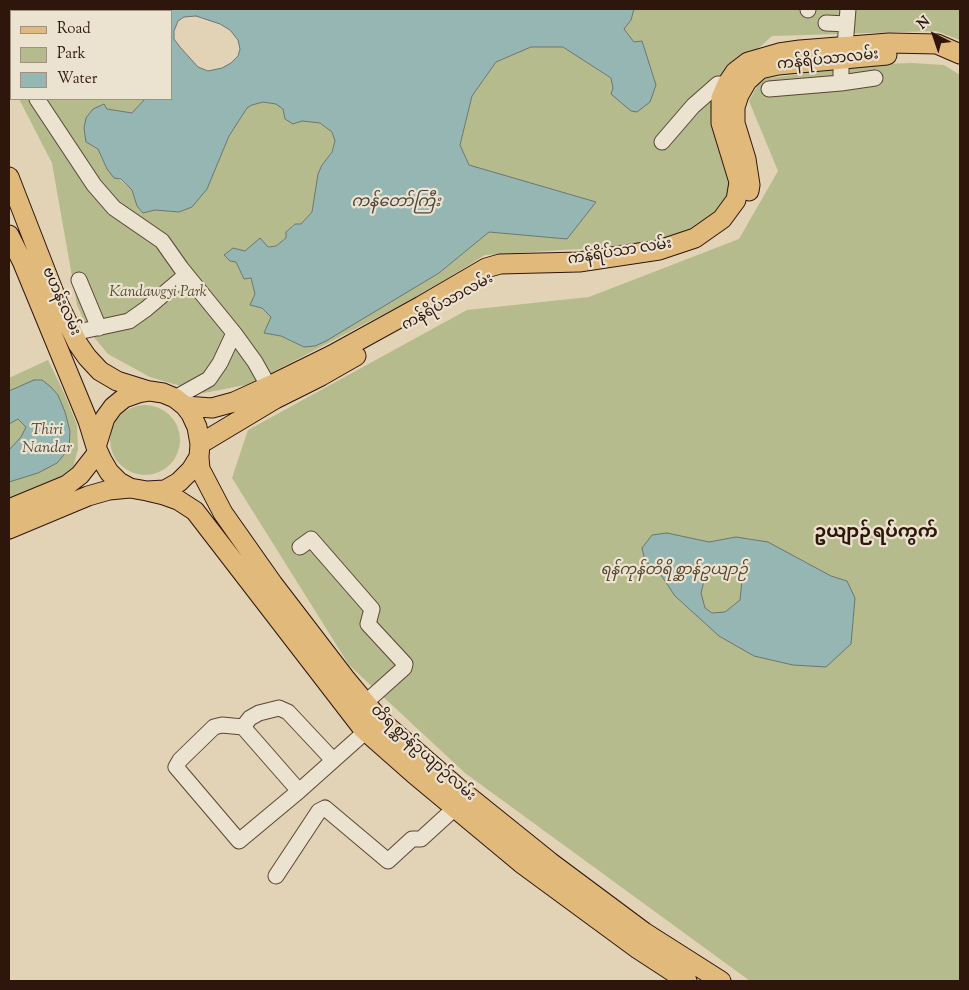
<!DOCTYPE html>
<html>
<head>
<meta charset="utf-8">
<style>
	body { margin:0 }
	#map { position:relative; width:969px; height:990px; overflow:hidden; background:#e2d2b6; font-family:"Sorts Mill Goudy",serif }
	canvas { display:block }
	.frame { position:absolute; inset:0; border:10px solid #2e160c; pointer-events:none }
	.legend { position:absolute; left:10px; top:10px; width:162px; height:90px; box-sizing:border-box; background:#ece2d0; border:1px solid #a09082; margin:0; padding:6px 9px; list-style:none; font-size:15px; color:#2e160c }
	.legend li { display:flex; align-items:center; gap:10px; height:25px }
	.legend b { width:25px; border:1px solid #a09082 }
	.north { position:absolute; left:909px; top:10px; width:50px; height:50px; -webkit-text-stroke:4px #ece2d0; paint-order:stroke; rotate:319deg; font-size:14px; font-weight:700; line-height:20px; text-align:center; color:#2e160c }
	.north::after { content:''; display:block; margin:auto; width:18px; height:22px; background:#2e160c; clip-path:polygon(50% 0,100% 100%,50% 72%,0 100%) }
</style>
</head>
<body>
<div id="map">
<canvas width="969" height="990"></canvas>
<div class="frame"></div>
<ul class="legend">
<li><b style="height:6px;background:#e1b97b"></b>Road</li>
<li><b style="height:14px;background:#b5bb8c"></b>Park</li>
<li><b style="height:14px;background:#95b6b2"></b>Water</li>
</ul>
<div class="north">N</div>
</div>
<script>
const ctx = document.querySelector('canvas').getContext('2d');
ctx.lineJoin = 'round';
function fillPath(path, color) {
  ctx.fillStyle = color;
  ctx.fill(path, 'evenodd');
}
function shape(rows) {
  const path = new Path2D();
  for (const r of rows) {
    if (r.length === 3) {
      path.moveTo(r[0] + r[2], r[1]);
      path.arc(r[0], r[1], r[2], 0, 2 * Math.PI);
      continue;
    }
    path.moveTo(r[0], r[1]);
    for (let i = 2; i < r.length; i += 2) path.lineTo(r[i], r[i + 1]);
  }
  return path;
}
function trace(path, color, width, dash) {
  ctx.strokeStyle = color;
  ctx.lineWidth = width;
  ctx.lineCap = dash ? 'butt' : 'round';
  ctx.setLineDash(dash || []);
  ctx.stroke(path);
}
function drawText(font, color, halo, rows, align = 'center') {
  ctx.font = font + ' "Sorts Mill Goudy","Noto Sans Myanmar",serif';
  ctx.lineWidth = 4.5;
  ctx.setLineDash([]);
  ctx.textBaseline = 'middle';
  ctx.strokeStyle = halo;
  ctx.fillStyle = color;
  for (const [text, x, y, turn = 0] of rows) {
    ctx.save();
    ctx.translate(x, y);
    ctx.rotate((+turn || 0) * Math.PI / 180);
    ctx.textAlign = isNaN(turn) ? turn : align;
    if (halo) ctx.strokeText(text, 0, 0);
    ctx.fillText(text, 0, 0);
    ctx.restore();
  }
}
const green = shape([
	[9,9,86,9,87,11,11,11,11,83,9,78],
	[109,9,145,9,152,11,109,11],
	[634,9,960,9,960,40,936,31,772,36,730,74,729,195,719,212,688,232,641,245,485,255,420,295,250,384,204,393,150,377,108,354,88,330,77,305,52,163,19,99,142,99,144,100,132,113,107,109,86,142,98,149,107,169,132,190,137,206,143,212,155,210,179,212,219,157,229,136,247,108,252,105,263,102,276,104,302,121,320,123,332,132,335,141,332,151,322,165,318,174,312,212,301,224,294,224,286,232,286,238,276,246,252,246,245,251,233,248,236,262,244,279,251,278,255,294,251,305,262,308,271,317,265,333,281,336,304,347,315,346,439,273,489,232,567,239,595,202,469,165,460,145,472,96,496,62,531,47,563,47,611,78,613,88,634,42,624,29,631,20],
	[912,63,944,65,960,75,960,981,750,981,465,773,349,665,232,478,248,430,467,310,589,297,739,239,778,171,749,101,761,79,884,64],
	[48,360,64,393,77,425,78,449,73,468,54,483,9,505,9,378],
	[145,440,35]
]);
const water = shape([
	[145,9,634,9,631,20,624,29,634,42,642,41,656,85,650,102,637,112,631,111,611,94,613,88,611,78,563,47,531,47,496,62,472,96,460,145,469,165,596,202,567,239,489,232,439,273,326,341,315,346,304,347,281,336,264,333,271,317,262,308,250,305,255,294,251,278,244,279,236,262,230,261,224,255,233,248,245,251,260,238,268,247,276,246,286,238,286,232,295,224,301,224,312,212,318,174,322,165,332,152,335,141,332,132,320,123,302,121,293,124,285,119,283,109,276,104,263,102,252,105,247,108,229,136,207,189,192,207,179,212,155,210,143,213,137,206,132,190,121,179,114,178,107,169,98,149,86,142,84,128,86,118,93,109,104,104,107,109,132,113,144,100,142,99,171,99,171,11,152,11,145,9],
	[196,16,220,24,230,30,238,40,240,49,238,56,231,63,222,68,208,71,198,67,180,47,174,39,174,31,178,21,184,17,196,16],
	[34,380,42,380,51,387,58,395,65,412,70,431,69,449,57,463,38,473,9,482,9,450,21,437,26,427,18,419,9,424,9,391,34,380],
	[667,533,709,542,736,537,768,542,831,576,847,581,855,598,851,644,826,667,793,665,754,656,719,636,675,596,659,572,645,561,642,548,652,535,667,533],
	[720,569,735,571,742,580,740,600,725,612,712,613,705,608,701,593,706,573,720,569]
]);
const minor = shape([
	[808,10,808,9],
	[826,23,847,24],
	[9,57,11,61],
	[846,57,845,46,848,9],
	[841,83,875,78],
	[769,89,841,83,841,60],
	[37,99,94,185,114,208,162,241,181,268,234,333,255,362,274,396],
	[662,142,693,106,718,84,727,84],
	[79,280,99,328],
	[73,333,129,321,146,309,186,275],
	[175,398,209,379,220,363,234,333],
	[300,547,311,539,372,609,368,624,405,664,404,668,365,703],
	[243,727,250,718,259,713,279,708,288,712,333,760],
	[299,791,243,727,222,725,214,727,180,760,176,767,239,841,299,791,373,725],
	[276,876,319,811,325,808,388,861,412,839,421,839,455,808]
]);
const major = shape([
	[9,177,58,303,78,344,87,357,100,371,117,381,149,391],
	[749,191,750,185,746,159,735,123,735,107,739,95,747,81,760,69,778,65,887,55],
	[9,235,22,261,88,421,96,447,102,460,109,472,119,482,130,488,147,491,165,490,179,482,191,470,199,457,200,444,197,427,191,414,185,406,175,398,163,393,150,391,138,393,124,398,113,407,105,418,96,447],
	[185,406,212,408,234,402,269,386,332,355,421,306,486,268,500,264,579,262,659,250,695,238,722,219,736,200,739,182,721,123,721,98,727,84,735,72,748,62,779,53,800,50,889,43,937,44,960,54],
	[200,444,275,399,321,376,356,356],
	[199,457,200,469,223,513,273,584,345,678,379,719,458,788,550,862,644,932,721,981],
	[147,491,164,495,178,500,195,511,363,729,414,774,521,863,638,949,687,981],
	[9,509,67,485,80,475,98,452],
	[9,529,88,496,109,490,130,488]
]);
const streetNames = [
	["ကန်ရိပ်သာလမ်း",828,61,-6],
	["ကန်ရိပ်သာ လမ်း",620,253,-9],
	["ဗဟန်းလမ်း",60,302,66],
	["ကန်ရိပ်သာလမ်း",448,303,-29],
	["တိရစ္ဆာန်ဥယျာဉ်လမ်း",422,754,42]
];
const parkNames = [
	["Kandawgyi Park",158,293],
	["ရန်ကုန်တိရိစ္ဆာန်ဥယျာဉ်",674,571]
];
const waterNames = [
	["ကန်တော်ကြီး",396,203],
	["Thiri",47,431],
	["Nandar",47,449]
];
const quarterNames = [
	["ဥယျာဉ်ရပ်ကွက်",876,534]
];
fillPath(green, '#b5bb8c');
fillPath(water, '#95b6b2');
trace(water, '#6c7670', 1);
trace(minor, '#5b4536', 17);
trace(major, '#2e160c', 21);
trace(minor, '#ece2d0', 15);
trace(major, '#e1b97b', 19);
drawText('15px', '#2e160c', '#ece2d0', streetNames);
drawText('italic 15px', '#564832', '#ece2d0', parkNames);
drawText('italic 16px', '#4d463e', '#ece2d0', waterNames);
drawText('bold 18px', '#2e160c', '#ece2d0', quarterNames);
</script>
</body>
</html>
